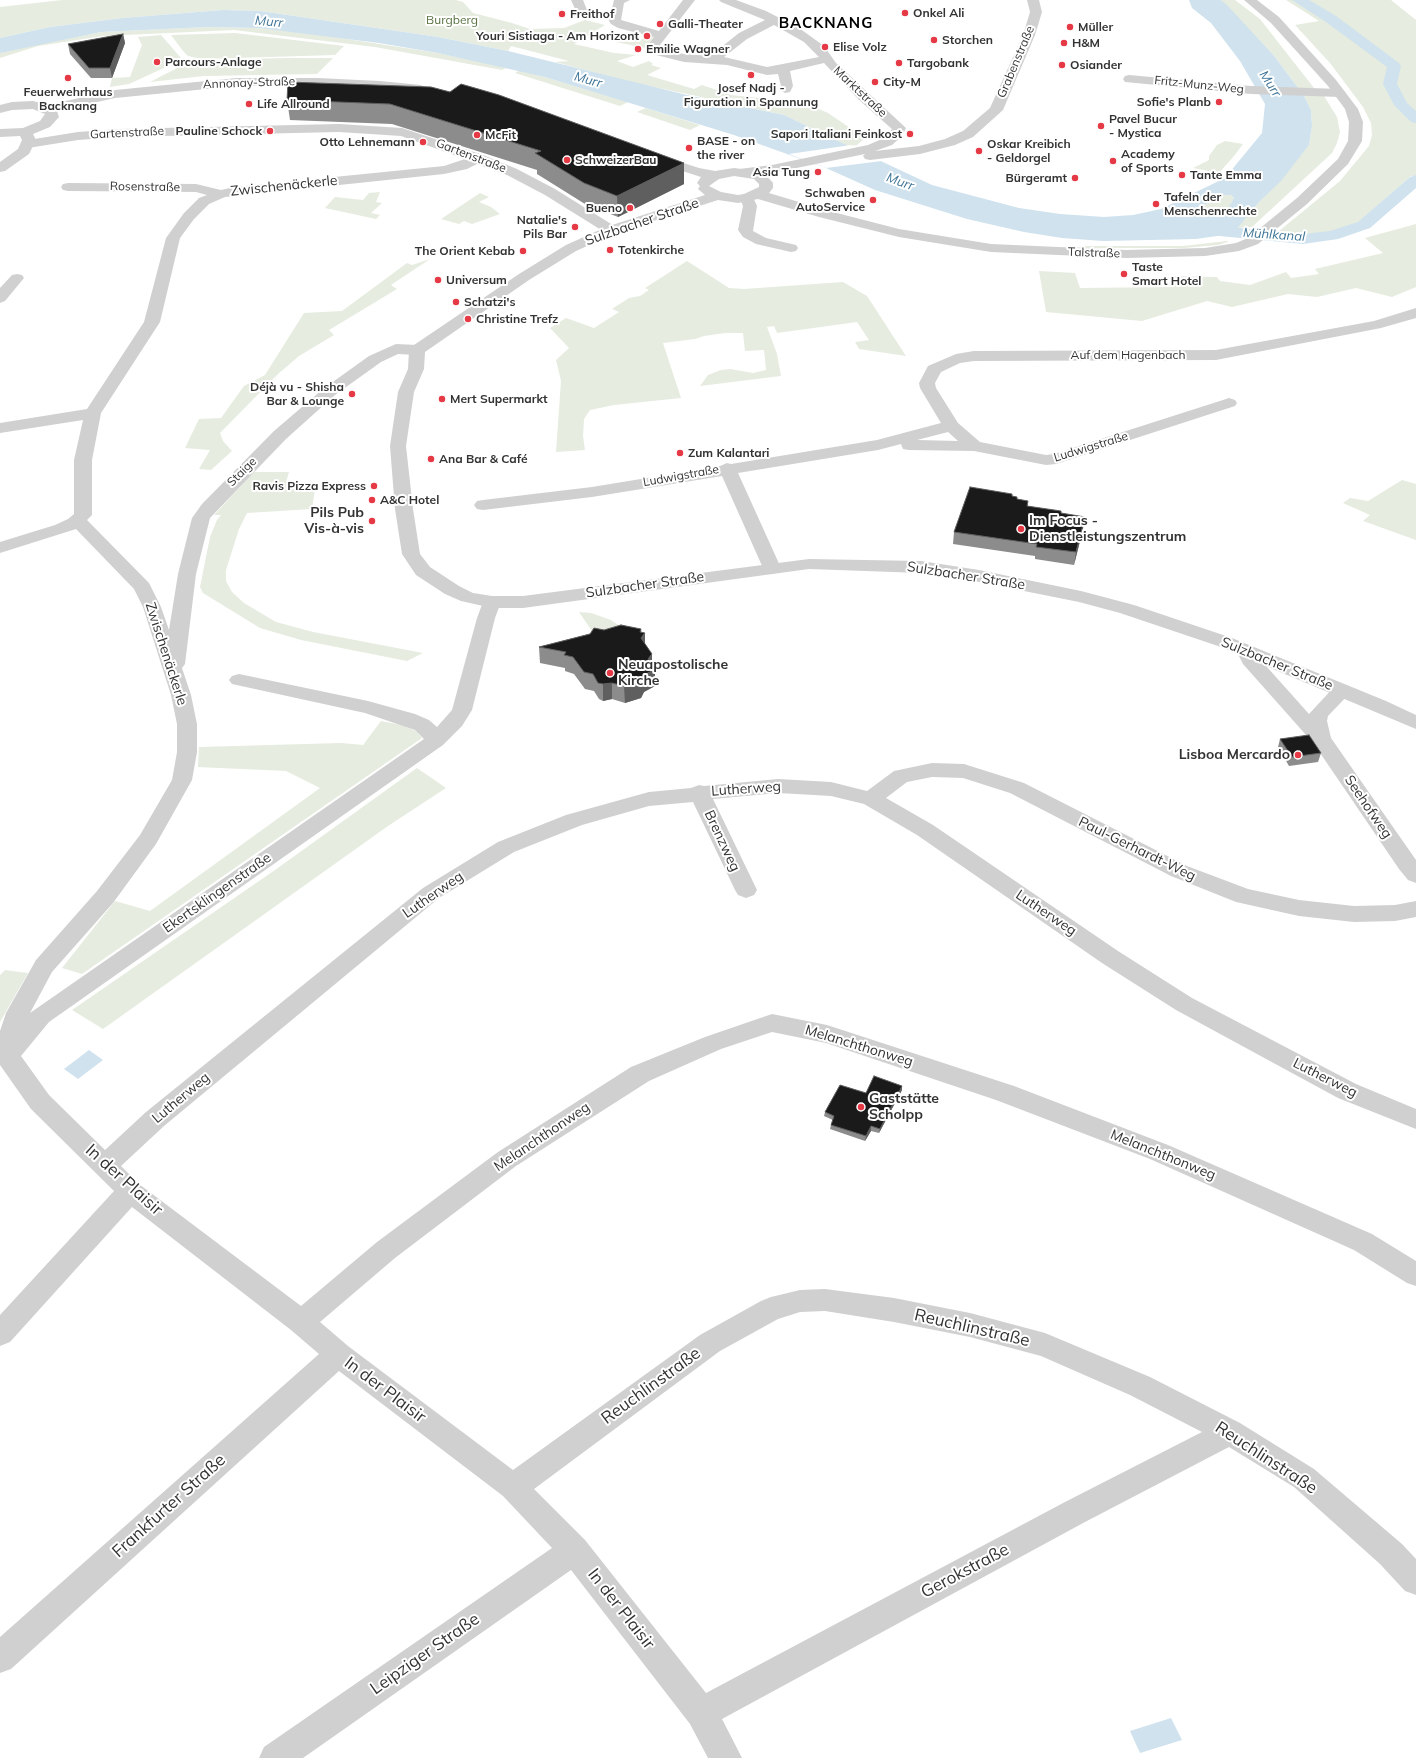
<!DOCTYPE html>
<html>
<head>
<meta charset="utf-8">
<style>
	body { margin:0 }
	canvas { display:block; background:#fff }
</style>
</head>
<body>
<canvas width="1416" height="1758"></canvas>
<script>
const ctx = document.querySelector('canvas').getContext('2d');
ctx.lineJoin = 'round';
function fillPath(path, color) {
  ctx.fillStyle = color;
  ctx.fill(path, 'evenodd');
}
function shape(rows) {
  const path = new Path2D();
  for (const r of rows) {
    path.moveTo(r[0], r[1]);
    for (let i = 2; i < r.length; i += 2) path.lineTo(r[i], r[i + 1]);
  }
  return path;
}
function trace(path, color, width, dash) {
  ctx.strokeStyle = color;
  ctx.lineWidth = width;
  ctx.lineCap = dash ? 'butt' : 'round';
  ctx.setLineDash(dash || []);
  ctx.stroke(path);
}
function drawText(font, color, halo, rows, align = 'center') {
  ctx.font = font + ' Mulish,sans-serif';
  ctx.lineWidth = 4;
  ctx.setLineDash([]);
  ctx.textBaseline = 'middle';
  ctx.strokeStyle = halo;
  ctx.fillStyle = color;
  for (const [text, x, y, turn = 0] of rows) {
    ctx.save();
    ctx.translate(x, y);
    ctx.rotate((+turn || 0) * Math.PI / 180);
    ctx.textAlign = isNaN(turn) ? turn : align;
    if (halo) ctx.strokeText(text, 0, 0);
    ctx.fillText(text, 0, 0);
    ctx.restore();
  }
}
const green = shape([
	[62,0,456,0,463,2,473,13,512,23,530,29,564,28,585,20,605,25,574,44,614,53,636,55,617,61,633,67,649,61,653,64,651,65,661,68,647,75,694,89,702,85,731,95,797,102,812,106,828,113,865,138,857,145,848,146,784,115,631,82,555,62,569,61,511,46,508,51,438,37,260,11,223,10,123,18,50,27,0,38,0,7],
	[1221,0,1235,0,1260,19,1314,88,1298,88,1275,57],
	[1286,0,1391,0,1416,20,1416,177,1411,176,1353,227,1341,231,1304,237,1273,236,1340,181,1369,146,1372,135,1371,123,1363,107,1330,63,1295,25,1319,21],
	[208,27,259,28,321,35,438,53,507,67,502,70,375,47,234,30,103,36,38,46,0,58,0,53,15,49,101,32],
	[235,33,269,37,344,46,335,55,201,59,188,56,183,51,171,35],
	[161,35,181,58,179,61,129,84,110,87,112,78,130,77,142,45,138,37],
	[647,35,654,37,645,48,616,42,626,36,641,40],
	[290,58,333,58,317,74,204,76,150,82,187,63,235,59],
	[520,70,545,77,628,102,620,106,515,73],
	[1303,94,1324,96,1337,117,1340,132,1337,143,1332,153,1252,227,1237,228,1259,202,1280,181,1309,145,1312,126,1311,110],
	[646,108,700,125,690,130,637,112],
	[1225,141,1243,144,1234,156,1219,173,1193,168,1209,160,1209,156,1217,145],
	[380,192,376,202,382,203,371,213,380,215,376,219,325,208,335,197,363,200,369,193],
	[480,193,489,197,479,202,491,207,500,214,472,224,464,221,459,224,441,219],
	[1225,195,1231,195,1234,198,1227,212,1211,214,1205,209,1198,207,1209,203,1209,200],
	[1416,224,1416,287,1392,297,1356,288,1317,297,1288,294,1232,307,1207,301,1142,321,1046,312,1039,271,1075,273,1080,288,1173,287,1170,276,1217,277,1220,281,1250,285,1286,272,1291,278,1319,274,1315,269,1383,253,1365,238],
	[1227,241,1228,242,1218,245,1184,248,1075,248,1085,246,1183,246],
	[430,259,391,285,397,289,329,330,334,335,299,356,278,374,220,433,223,441,232,451,211,470,199,469,210,450,185,448,199,419,221,418,244,386,265,375,304,313,342,311,407,263,412,265],
	[687,261,729,288,744,289,843,282,867,296,906,356,859,349,855,342,869,340,857,322,777,333,774,326,767,327,777,354,781,376,700,386,708,375,721,370,730,369,753,373,766,370,764,350,745,351,743,333,725,333,704,336,695,339,663,343,681,398,614,405,590,410,584,419,583,436,585,450,556,452,561,381,556,360,569,348,550,328,566,318,594,328,619,312,612,309,629,298,640,296,649,290,645,288],
	[254,472,289,472,286,482,316,482,312,509,247,513,239,529,226,570,226,581,232,592,244,603,276,622,313,632,423,653,407,661,301,640,260,628,203,593,200,587,210,537,217,520,221,515,214,515],
	[1402,480,1416,484,1416,540,1363,521,1370,515,1343,503,1350,498,1368,501],
	[579,612,591,613,611,620,623,628,594,634],
	[381,721,402,725,416,731,422,738,82,974,62,968,115,901,150,911,320,788,286,771,198,767,199,747,341,743,363,745],
	[417,768,446,788,388,826,103,1029,72,1010,275,870],
	[5,970,28,973,0,1022,0,975]
]);
const water = shape([
	[1189,0,1221,0,1228,6,1275,57,1304,96,1311,110,1312,126,1309,145,1281,181,1259,202,1235,231,1224,235,1196,239,1103,241,1062,238,1024,232,967,219,875,190,826,168,734,135,545,77,438,53,379,43,259,28,208,27,101,32,0,53,0,38,50,27,123,18,223,10,260,11,438,37,508,51,687,95,784,115,807,126,803,128,808,127,932,185,1019,208,1060,214,1104,217,1133,215,1161,209,1225,178,1262,133,1265,104,1240,61,1211,23,1192,8],
	[1225,195,1231,195,1234,198,1226,212,1211,214,1205,209,1198,207,1209,203,1209,200],
	[89,1050,103,1060,78,1079,64,1069],
	[1171,1718,1182,1740,1140,1753,1130,1731]
]);
const pier = shape([
	[851,145,882,161,826,168,789,154]
]);
const canal = shape([
	[1292,0,1309,0,1336,16,1399,63,1401,66,1397,84,1407,103,1416,111,1416,123,1411,122,1394,105,1383,84,1387,67,1326,22,1292,0],
	[1416,175,1416,188,1370,228,1338,239,1303,244,1209,235,1203,233,1201,230,1203,227,1209,225,1303,234,1330,231,1358,222,1410,177,1416,175]
]);
const minor = shape([
	[571,0,583,0,587,10,585,13,577,13,571,0],
	[614,0,630,0,624,3,621,20,659,31,683,0,695,0,660,45,660,48,684,54,710,56,739,33,765,20,721,2,719,0,736,0,766,11,799,28,824,46,836,63,906,128,902,136,892,145,875,151,919,146,945,139,963,131,990,108,1023,35,1030,12,1027,0,1039,0,1042,12,1035,35,1003,110,973,137,955,145,920,154,870,160,865,159,863,156,865,154,772,173,744,176,739,175,737,172,739,169,772,165,868,145,882,139,892,129,859,100,824,63,790,71,793,86,790,92,785,93,779,89,781,86,778,74,767,75,727,65,684,62,652,54,648,49,648,45,654,37,618,28,611,24,609,21,614,0],
	[774,25,804,42,819,57,767,67,724,57,747,39,774,25],
	[1129,75,1251,86,1340,89,1346,93,1340,97,1251,94,1125,82,1123,79,1125,76,1129,75],
	[339,124,402,128,483,155,517,169,555,189,616,227,618,230,616,233,606,233,545,195,507,175,477,164,467,169,444,174,225,197,209,204,194,219,180,238,160,322,101,413,92,460,92,515,87,520,149,583,161,607,169,630,178,574,192,518,202,504,274,431,323,389,369,356,396,344,417,345,423,347,425,350,423,353,417,355,398,354,381,362,335,395,286,439,210,518,196,574,185,664,182,668,191,695,197,724,197,752,192,780,156,844,113,903,52,972,30,1013,424,739,415,730,365,713,232,684,229,680,232,676,239,674,368,701,415,714,429,720,437,727,452,710,477,618,483,602,485,598,492,596,499,598,501,602,495,618,472,710,462,726,443,745,49,1022,21,1056,49,1095,105,1150,146,1112,423,888,498,842,566,815,649,792,691,788,699,785,704,786,778,779,831,782,867,791,894,771,932,763,964,764,1024,783,1187,866,1248,889,1299,900,1354,906,1395,905,1416,901,1416,917,1395,921,1354,922,1299,916,1236,902,1171,876,1010,793,963,778,932,777,907,782,886,798,933,825,1118,951,1192,998,1356,1084,1416,1109,1416,1129,1338,1098,1176,1010,1102,963,917,835,864,804,831,796,778,793,713,799,757,890,754,895,746,898,738,895,735,890,693,802,649,806,582,825,514,852,439,898,164,1126,121,1166,139,1184,301,1306,377,1242,498,1152,631,1067,705,1037,772,1014,827,1025,1014,1086,1168,1145,1372,1234,1416,1261,1416,1286,1407,1283,1354,1250,1150,1159,996,1100,826,1043,772,1032,721,1049,649,1081,516,1166,395,1258,320,1322,348,1346,513,1470,700,1335,761,1301,771,1297,800,1290,825,1289,894,1298,970,1313,1045,1333,1150,1377,1240,1423,1314,1469,1402,1544,1416,1559,1416,1595,1405,1591,1380,1564,1294,1487,1229,1447,1085,1522,722,1719,742,1758,708,1758,690,1724,571,1570,303,1758,259,1758,264,1747,552,1548,503,1496,339,1371,11,1669,0,1673,0,1637,319,1354,291,1330,132,1207,10,1342,0,1346,0,1315,114,1191,31,1109,0,1065,0,1031,6,1013,36,960,97,891,140,835,172,780,177,752,177,724,171,695,143,607,134,589,76,529,0,553,0,542,55,525,68,519,74,514,74,460,83,420,0,433,0,423,87,409,144,322,166,238,184,213,199,198,207,195,196,192,68,191,63,190,61,187,63,184,68,183,196,184,221,190,234,187,444,166,465,159,401,136,339,132,118,137,78,140,28,148,23,147,21,144,23,141,28,140,78,132,118,129,339,124],
	[825,1311,894,1322,970,1337,1041,1356,1130,1395,1202,1432,1065,1502,706,1693,585,1540,534,1489,720,1351,778,1319,800,1312,825,1311],
	[747,194,752,195,757,206,753,231,766,238,796,245,798,248,796,251,791,252,756,244,743,237,738,230,743,206,740,198,742,195,747,194],
	[17,274,22,275,24,278,5,301,0,303,0,288,12,275,17,274],
	[1416,308,1416,318,1381,328,1216,360,974,361,960,363,941,372,935,383,936,388,958,423,980,442,1046,455,1054,454,1223,400,1229,398,1235,400,1237,403,1235,406,1056,464,1046,465,974,451,909,450,903,449,901,444,878,450,738,473,781,568,778,572,772,574,766,572,763,568,722,476,592,497,483,510,477,509,474,505,477,501,483,500,592,487,720,466,727,463,731,464,877,440,941,423,920,388,919,383,928,366,956,354,974,351,1216,350,1374,321,1416,308],
	[948,432,958,441,917,440,948,432],
	[1251,647,1258,649,1261,653,1259,658,1309,714,1335,686,1342,684,1349,686,1352,690,1349,694,1328,716,1327,721,1331,738,1416,860,1416,883,1408,880,1399,869,1314,744,1243,664,1239,656,1244,649,1251,647]
]);
const tertiary = shape([
	[1244,0,1257,0,1279,17,1336,80,1358,109,1363,122,1362,141,1348,164,1307,204,1258,244,1239,251,1205,256,1126,258,991,252,899,237,819,217,758,199,738,203,718,200,616,233,576,251,529,280,425,352,424,369,414,392,406,446,413,509,420,554,430,567,459,586,473,593,492,596,523,596,809,559,921,561,979,570,1081,591,1134,605,1232,638,1386,701,1416,715,1416,729,1218,646,1120,613,1079,602,979,582,921,573,809,569,523,608,492,608,461,601,445,594,416,575,402,554,395,509,390,446,398,392,408,369,409,350,411,347,519,274,566,245,606,227,705,195,698,189,700,186,697,183,701,177,651,161,649,158,651,155,656,154,699,168,715,171,734,168,757,171,764,173,773,183,773,188,769,193,829,211,899,229,991,244,1126,250,1205,248,1236,243,1248,238,1297,198,1338,159,1348,141,1349,122,1345,109,1328,86,1271,23,1244,0],
	[734,176,754,179,759,184,759,187,744,194,738,195,721,192,709,186,719,179,734,176],
	[237,78,318,78,380,81,421,85,427,89,421,93,318,86,237,86,115,98,57,111,59,117,50,127,33,134,36,140,29,154,5,171,0,172,0,162,18,149,22,140,20,136,0,137,0,129,23,128,40,121,45,114,33,109,12,110,0,113,0,105,12,102,33,101,48,105,115,90,237,78]
]);
const wall = shape([
	[123,34,125,43,112,78,91,78,70,54,68,44],
	[288,82,684,163,684,184,618,217,585,204,537,174,537,170,392,124,290,120,287,100],
	[1012,494,1012,496,1017,499,1028,501,1028,506,1061,513,1083,529,1074,565,1035,559,1035,556,953,544,954,532],
	[641,629,641,632,652,665,655,686,644,692,641,698,625,703,612,699,603,701,599,699,594,691,585,689,574,674,565,671,565,668,540,663,539,647,604,630],
	[1280,739,1321,753,1318,762,1289,766,1278,747],
	[902,1086,902,1090,879,1133,871,1131,865,1141,830,1129,831,1125,833,1120,824,1116,825,1112,866,1093]
]);
const shadedWall = shape([
	[123,34,125,43,112,78,110,68],
	[684,163,684,184,618,217,617,196],
	[1085,517,1083,529,1074,565,1076,552],
	[641,629,642,637,645,633,645,649,641,655,640,632],
	[652,654,652,671,655,669,655,686,644,692,641,698,625,703,624,686,648,659],
	[612,683,612,699,603,701,603,684],
	[902,1086,902,1090,879,1133,880,1129],
	[871,1126,871,1131,865,1141,866,1136]
]);
const building = shape([
	[123,34,110,68,89,68,68,44,123,34],
	[288,82,431,87,450,92,461,84,499,95,684,163,617,196,584,183,535,153,541,151,390,104,287,100,288,82],
	[970,487,1012,494,1012,496,1017,497,1017,499,1028,501,1027,506,1061,511,1061,513,1085,517,1076,552,1036,547,1037,544,954,532,970,487],
	[621,625,641,629,640,632,645,633,641,638,652,654,648,659,655,669,644,675,640,682,624,686,612,683,603,684,598,683,593,674,584,672,573,657,564,655,566,652,539,647,590,634,594,628,604,630,621,625],
	[1309,735,1321,753,1292,757,1280,739,1309,735],
	[874,1076,902,1086,880,1129,871,1126,866,1136,831,1125,834,1116,825,1112,840,1085,866,1093,874,1076]
]);
const markers = [
	[905,13,4,"#e63946"],
	[562,14,4,"#e63946"],
	[660,24,4,"#e63946"],
	[1070,27,4,"#e63946"],
	[647,36,4,"#e63946"],
	[934,40,4,"#e63946"],
	[1064,43,4,"#e63946"],
	[825,47,4,"#e63946"],
	[638,49,4,"#e63946"],
	[157,62,4,"#e63946"],
	[899,63,4,"#e63946"],
	[1062,65,4,"#e63946"],
	[751,75,4,"#e63946"],
	[68,78,4,"#e63946"],
	[875,82,4,"#e63946"],
	[1219,102,4,"#e63946"],
	[249,104,4,"#e63946"],
	[1101,126,4,"#e63946"],
	[270,131,4,"#e63946"],
	[910,134,4,"#e63946"],
	[477,135,4,"#e63946"],
	[423,142,4,"#e63946"],
	[689,148,4,"#e63946"],
	[979,151,4,"#e63946"],
	[567,160,4,"#e63946"],
	[1113,161,4,"#e63946"],
	[818,172,4,"#e63946"],
	[1182,175,4,"#e63946"],
	[1075,178,4,"#e63946"],
	[873,200,4,"#e63946"],
	[1156,204,4,"#e63946"],
	[630,208,4,"#e63946"],
	[575,227,4,"#e63946"],
	[610,250,4,"#e63946"],
	[523,251,4,"#e63946"],
	[1124,274,4,"#e63946"],
	[438,280,4,"#e63946"],
	[456,302,4,"#e63946"],
	[468,319,4,"#e63946"],
	[352,394,4,"#e63946"],
	[442,399,4,"#e63946"],
	[680,453,4,"#e63946"],
	[431,459,4,"#e63946"],
	[374,486,4,"#e63946"],
	[372,500,4,"#e63946"],
	[372,521,4,"#e63946"],
	[1021,529,4,"#e63946"],
	[610,673,4,"#e63946"],
	[1298,755,4,"#e63946"],
	[861,1107,4,"#e63946"]
];
const farPoinames = [
	["Onkel Ali",913,13],
	["Freithof",570,14],
	["Galli-Theater",668,24],
	["Müller",1078,27],
	["Youri Sistiaga - Am Horizont",639,36,"right"],
	["Storchen",942,40],
	["H&M",1072,43],
	["Elise Volz",833,47],
	["Emilie Wagner",646,49],
	["Parcours-Anlage",165,62],
	["Targobank",907,63],
	["Osiander",1070,65],
	["City-M",883,82],
	["Josef Nadj -",751,88,"center"],
	["Figuration in Spannung",751,102,"center"],
	["Feuerwehrhaus",68,92,"center"],
	["Backnang",68,106,"center"],
	["Sofie's Planb",1211,102,"right"],
	["Life Allround",257,104],
	["Pavel Bucur",1109,119],
	["- Mystica",1109,133],
	["Pauline Schock",262,131,"right"],
	["Sapori Italiani Feinkost",902,134,"right"],
	["McFit",485,135],
	["BASE - on",697,141],
	["the river",697,155],
	["Otto Lehnemann",415,142,"right"],
	["Oskar Kreibich",987,144],
	["- Geldorgel",987,158],
	["Academy",1121,154],
	["of Sports",1121,168],
	["SchweizerBau",575,160],
	["Asia Tung",810,172,"right"],
	["Tante Emma",1190,175],
	["Bürgeramt",1067,178,"right"],
	["Schwaben",865,193,"right"],
	["AutoService",865,207,"right"],
	["Tafeln der",1164,197],
	["Menschenrechte",1164,211],
	["Bueno",622,208,"right"],
	["Natalie's",567,220,"right"],
	["Pils Bar",567,234,"right"],
	["Totenkirche",618,250],
	["The Orient Kebab",515,251,"right"],
	["Taste",1132,267],
	["Smart Hotel",1132,281],
	["Universum",446,280],
	["Schatzi's",464,302],
	["Christine Trefz",476,319],
	["Déjà vu - Shisha",344,387,"right"],
	["Bar & Lounge",344,401,"right"],
	["Mert Supermarkt",450,399],
	["Zum Kalantari",688,453],
	["Ana Bar & Café",439,459],
	["Ravis Pizza Express",366,486,"right"],
	["A&C Hotel",380,500]
];
const farParknames = [
	["Burgberg",452,20]
];
const farStreetnames = [
	["Grabenstraße",1016,62,-67],
	["Annonay-Straße",249,83,-2],
	["Fritz-Munz-Weg",1199,85,6],
	["Marktstraße",860,92,43],
	["Gartenstraße",127,133,-3],
	["Gartenstraße",471,156,21],
	["Rosenstraße",145,187,1],
	["Talstraße",1094,253,2],
	["Auf dem Hagenbach",1128,355],
	["Ludwigstraße",1091,447,-17],
	["Staige",242,472,-45],
	["Ludwigstraße",681,476,-10]
];
const farWaternames = [
	["Murr",269,22,6],
	["Murr",588,80,16],
	["Murr",1270,84,57],
	["Murr",900,182,20],
	["Mühlkanal",1274,235,4]
];
const streetNames = [
	["Zwischenäckerle",284,186,-6],
	["Sulzbacher Straße",642,222,-19],
	["Sulzbacher Straße",966,576,9],
	["Sulzbacher Straße",645,585,-8],
	["Zwischenäckerle",166,654,72],
	["Sulzbacher Straße",1277,664,22],
	["Lutherweg",746,789,-4],
	["Seehofweg",1368,807,56],
	["Brenzweg",722,841,65],
	["Paul-Gerhardt-Weg",1137,849,26],
	["Ekertsklingenstraße",217,893,-35],
	["Lutherweg",433,895,-35],
	["Lutherweg",1046,913,34],
	["Melanchthonweg",859,1046,17],
	["Lutherweg",1325,1078,27],
	["Lutherweg",181,1098,-40],
	["Melanchthonweg",542,1137,-34],
	["Melanchthonweg",1163,1155,22]
];
const poiNames = [
	["Pils Pub",364,513,"right"],
	["Vis-à-vis",364,529,"right"],
	["Im Focus -",1029,521],
	["Dienstleistungszentrum",1029,537],
	["Neuapostolische",618,665],
	["Kirche",618,681],
	["Lisboa Mercardo",1290,755,"right"],
	["Gaststätte",869,1099],
	["Scholpp",869,1115]
];
const farDistrictnames = [
	["BACKNANG",826,23]
];
const nearStreetnames = [
	["In der Plaisir",124,1180,42],
	["Reuchlinstraße",972,1328,13],
	["Reuchlinstraße",651,1386,-36],
	["In der Plaisir",385,1390,37],
	["Reuchlinstraße",1266,1458,33],
	["Frankfurter Straße",169,1506,-42],
	["Gerokstraße",965,1571,-28],
	["In der Plaisir",621,1609,52],
	["Leipziger Straße",425,1654,-35]
];
fillPath(green, '#e6ecdf');
fillPath(water, '#cfe2ee');
fillPath(pier, '#fff');
fillPath(canal, '#cfe2ee');
fillPath(minor, '#d0d0d0');
fillPath(tertiary, '#d0d0d0');
fillPath(wall, '#8c8c8c');
fillPath(shadedWall, '#5f5f5f');
fillPath(building, '#1a1a1a');
trace(building, '#5f5f5f', 1);
for (const [x, y, r, color] of markers) {
  const dot = new Path2D();
  dot.arc(x, y, r, 0, 2 * Math.PI);
  ctx.fillStyle = color;
  ctx.fill(dot);
  trace(dot, '#fff', 1.5);
}
drawText('bold 12px', '#333', '#fff', farPoinames, 'left');
drawText('12px', '#56703f', '#fff', farParknames);
drawText('12px', '#333', '#fff', farStreetnames);
drawText('italic 13px', '#3f7597', '#fff', farWaternames);
drawText('14px', '#333', '#fff', streetNames);
drawText('bold 14px', '#333', '#fff', poiNames, 'left');
ctx.letterSpacing = '1px';
drawText('bold 15px', '#000', '#fff', farDistrictnames);
ctx.letterSpacing = '0px';
drawText('17px', '#333', '#fff', nearStreetnames);
</script>
</body>
</html>
